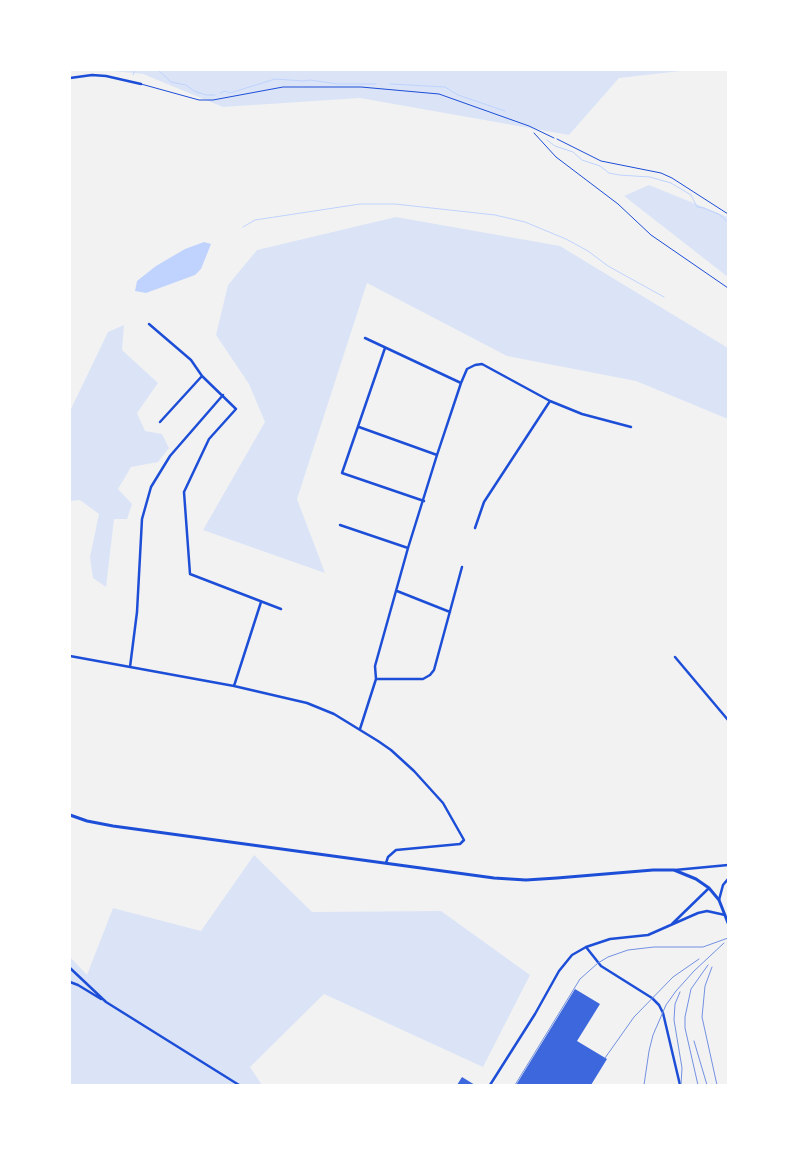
<!DOCTYPE html>
<html>
<head>
<meta charset="utf-8">
<style>
	body { margin:0 }
	#map { position:relative; width:798px; height:1155px; overflow:hidden; background:#f2f2f2; font-family:Inter,sans-serif }
	canvas { display:block }
	.frame { position:absolute; inset:0; border:71px solid #fff; pointer-events:none }
</style>
</head>
<body>
<div id="map">
<canvas width="798" height="1155"></canvas>
<div class="frame"></div>
</div>
<script>
const ctx = document.querySelector('canvas').getContext('2d');
ctx.lineJoin = 'round';
function fillPath(path, color) {
  ctx.fillStyle = color;
  ctx.fill(path, 'evenodd');
}
function shape(rows) {
  const path = new Path2D();
  for (const r of rows) {
    path.moveTo(r[0], r[1]);
    for (let i = 2; i < r.length; i += 2) path.lineTo(r[i], r[i + 1]);
  }
  return path;
}
function trace(path, color, width, dash) {
  ctx.strokeStyle = color;
  ctx.lineWidth = width;
  ctx.lineCap = dash ? 'butt' : 'round';
  ctx.setLineDash(dash || []);
  ctx.stroke(path);
}
const green = shape([
	[102,70,690,70,619,78,569,135,360,98,223,107,143,74],
	[649,185,728,217,728,277,624,196],
	[396,217,560,246,728,348,728,419,636,381,507,356,367,283,297,499,325,573,203,530,265,422,249,384,216,335,228,285,257,250],
	[124,325,122,350,158,383,137,413,145,431,162,434,169,448,158,462,131,467,118,489,132,504,127,519,114,519,106,587,93,578,90,557,99,514,80,500,70,501,70,411,108,332],
	[254,855,312,912,441,911,530,975,483,1067,324,994,250,1067,262,1085,70,1085,70,957,87,975,113,908,201,931]
]);
const water = shape([
	[204,242,211,244,201,269,195,275,146,293,135,291,137,281,156,266,185,249]
]);
const stream = shape([
	[158,70,171,82,186,85,194,91,206,95,215,95],
	[133,75,135,70],
	[390,84,445,87,458,95,505,111],
	[220,93,225,91,230,93,275,79,304,81,310,80,338,84,376,84],
	[547,140,555,146,573,152,582,160,600,166,609,173,619,175,650,177,671,183,691,195,697,207,704,208,720,215,728,222],
	[243,227,255,220,360,204,395,204,495,215,525,222,566,239,588,251,608,266,664,297]
]);
const building = shape([
	[575,989,600,1004,577,1041,607,1059,591,1085,516,1085],
	[462,1077,475,1085,457,1085]
]);
const path = shape([
	[534,133,556,157,618,204,651,235,728,288],
	[557,139,601,161,661,173,672,178,728,214]
]);
const service = shape([
	[141,84,199,100,213,100,283,87,361,87,439,94,529,126,554,138]
]);
const minor = shape([
	[70,78,92,75,106,76,141,84],
	[149,324,191,360,202,376,236,409,209,439,184,492,190,574,281,609],
	[365,338,461,383],
	[385,348,342,473,424,501],
	[160,422,202,376],
	[359,427,437,455],
	[340,525,408,548],
	[475,528,484,502,550,401],
	[397,591,450,612],
	[70,656,234,686,307,703,334,714,378,741,391,750,414,771,443,803,464,840,460,844,396,850,388,857,386,863],
	[675,657,728,720],
	[130,667,137,612,142,519,151,487,170,456,223,395],
	[376,679,423,679,430,675,434,670,462,567],
	[234,686,261,602],
	[360,729,376,679,375,666,408,548,437,455,461,383,467,369,475,365,482,364,550,401,582,414,631,427],
	[675,870,728,865],
	[719,900,723,885,728,879],
	[672,924,709,888],
	[586,947,610,939,648,935,698,913,707,911,725,915],
	[70,968,106,1002,239,1085],
	[70,982,78,985,101,999],
	[490,1085,535,1014,559,971,572,955,586,947,601,966,652,998,659,1005,663,1013,680,1085]
]);
const tertiary = shape([
	[70,815,87,821,113,826,494,878,526,880,557,878,653,870,674,870,696,879,709,888,719,900,728,923]
]);
const rail = shape([
	[712,967,705,986,702,1017,717,1085],
	[680,992,675,1004,674,1020,682,1068,681,1085],
	[694,1041,707,1085],
	[605,1058,634,1017,673,977,699,959],
	[515,1085,580,979,598,963,608,957,628,950,654,947,703,947,728,938],
	[644,1085,649,1051,653,1035,666,1005,676,991,694,971,724,943],
	[698,1085,685,1028,685,1017,691,989,708,965]
]);
fillPath(green, '#dbe4f7');
fillPath(water, '#bfd3fe');
trace(stream, '#bfd3fe', 1);
fillPath(building, '#3d67dc');
trace(path, '#1d4ed8', 1);
trace(service, '#1d4ed8', 1);
trace(minor, '#1d4ed8', 2.5);
trace(tertiary, '#1d4ed8', 3);
trace(rail, '#7290e2', 1);
</script>
</body>
</html>
